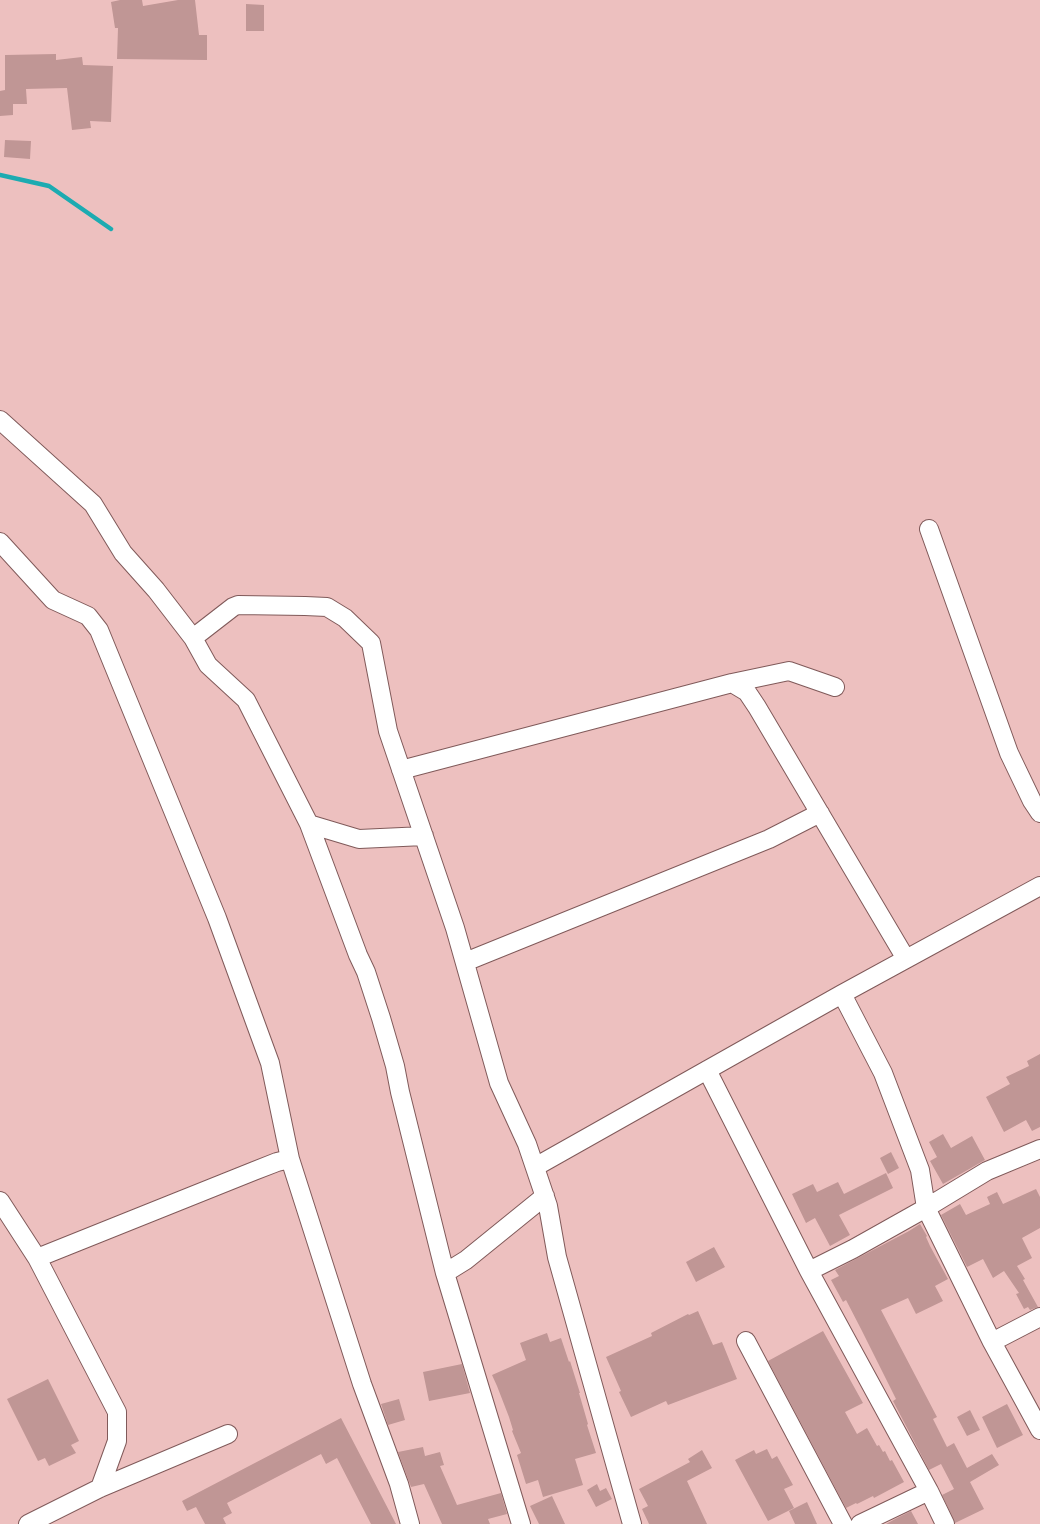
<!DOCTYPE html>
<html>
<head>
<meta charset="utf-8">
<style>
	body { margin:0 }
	canvas { display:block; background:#edc0bf }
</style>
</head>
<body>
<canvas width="1040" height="1524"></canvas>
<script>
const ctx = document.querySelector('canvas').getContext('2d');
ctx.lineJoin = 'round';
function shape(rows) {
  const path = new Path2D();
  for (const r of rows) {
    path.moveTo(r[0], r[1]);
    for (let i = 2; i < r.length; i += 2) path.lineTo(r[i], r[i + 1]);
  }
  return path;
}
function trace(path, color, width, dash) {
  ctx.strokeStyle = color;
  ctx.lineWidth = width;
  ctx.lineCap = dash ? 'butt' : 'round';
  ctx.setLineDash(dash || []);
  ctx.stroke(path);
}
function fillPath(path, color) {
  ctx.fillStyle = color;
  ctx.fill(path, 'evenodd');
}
const stream = shape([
	[0,175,49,186,111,229]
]);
const building = shape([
	[120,0,142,0,143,6,178,0,195,0,199,35,207,35,207,60,117,59,118,28,115,28,111,2],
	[246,4,264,5,264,31,246,31],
	[56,54,56,60,82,57,83,65,113,66,111,122,90,121,91,128,72,130,67,88,26,89,27,104,13,104,13,115,0,116,0,91,5,90,5,55],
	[5,140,31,141,30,159,4,157],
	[1040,1054,1040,1127,1032,1131,1026,1120,1004,1132,986,1097,1010,1084,1006,1077,1029,1066,1027,1061],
	[943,1134,951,1148,972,1136,985,1160,943,1184,930,1161,937,1157,929,1142],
	[891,1152,899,1168,888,1174,880,1158],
	[886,1173,893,1188,839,1215,850,1235,830,1246,815,1218,806,1223,792,1194,813,1184,817,1192,838,1182,844,1194],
	[1036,1189,1040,1197,1040,1228,1022,1238,1032,1258,1017,1266,1025,1279,1023,1280,1038,1307,1030,1310,1028,1307,1024,1309,1016,1294,1019,1293,1004,1271,993,1278,983,1259,967,1267,941,1215,960,1204,966,1215,990,1204,987,1197,997,1192,1003,1204],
	[920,1224,927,1236,926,1237,930,1246,948,1279,935,1286,943,1301,916,1314,908,1298,881,1310,937,1417,933,1419,947,1447,954,1443,967,1468,992,1454,999,1465,970,1482,984,1509,955,1523,942,1495,954,1489,941,1464,929,1470,893,1401,896,1399,861,1329,846,1300,843,1302,831,1280,839,1276,835,1270,909,1231],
	[714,1247,725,1267,696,1282,686,1262],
	[698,1311,713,1345,722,1342,737,1379,668,1405,666,1401,631,1417,619,1392,621,1391,606,1357,652,1336,651,1333,688,1314,689,1315],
	[823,1331,863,1403,845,1412,857,1434,867,1428,877,1446,879,1445,883,1452,885,1451,890,1461,892,1460,904,1482,874,1498,873,1496,857,1504,856,1503,846,1508,768,1361],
	[547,1333,550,1342,561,1338,569,1362,570,1361,580,1393,579,1393,588,1424,587,1425,596,1453,575,1459,583,1485,543,1497,538,1480,526,1484,517,1455,521,1453,512,1431,513,1430,509,1417,497,1386,492,1375,526,1360,520,1343],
	[462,1364,470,1393,429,1401,423,1372],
	[48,1379,79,1441,71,1445,76,1453,49,1466,45,1458,38,1461,7,1399],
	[399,1399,405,1420,388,1425,381,1404],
	[1007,1404,1023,1435,997,1448,982,1417],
	[970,1410,980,1430,967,1436,957,1417],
	[341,1418,396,1524,371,1524,337,1458,326,1464,321,1454,227,1503,232,1513,223,1518,226,1524,205,1524,196,1507,187,1511,182,1501],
	[423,1447,425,1456,440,1452,444,1465,440,1466,457,1505,501,1493,507,1514,488,1519,490,1524,442,1524,424,1484,411,1487,398,1452],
	[767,1449,772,1459,777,1456,793,1485,784,1489,794,1508,768,1521,735,1460,754,1450,756,1454],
	[702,1450,712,1468,687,1481,707,1524,649,1524,642,1509,648,1506,639,1489,690,1462,688,1459],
	[597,1484,600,1491,606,1488,612,1499,596,1507,587,1490],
	[552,1496,565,1524,539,1524,530,1506],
	[807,1502,817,1524,795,1524,789,1511],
	[911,1511,918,1524,886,1524,897,1518]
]);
const minor = shape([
	[0,420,93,504,123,553,156,590,193,638,208,665,246,700,309,824,358,955,366,972,381,1018,395,1066,400,1092,445,1273,521,1524],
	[929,529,1009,753,1032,801,1040,813],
	[0,542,53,600,88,616,99,630,217,918,270,1063,290,1159,362,1384,399,1484,410,1524],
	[193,638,233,607,238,605,305,606,327,607,345,618,371,643,388,731,455,928,499,1083,527,1144,548,1206,557,1257,632,1524],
	[732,683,789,671,835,687],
	[401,770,732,683,747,692,757,707,906,959],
	[309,824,359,839,424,836],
	[465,962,769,839,820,813],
	[842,994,883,1073,920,1170,926,1208,992,1342,1040,1430],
	[707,1070,809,1271,929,1491,945,1524],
	[535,1167,842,994,1040,886],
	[0,1201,37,1258,117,1412,117,1441,100,1488],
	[37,1258,254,1171,277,1162,290,1159],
	[809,1271,853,1249,926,1208,987,1171,1040,1149],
	[445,1273,466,1260,545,1196],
	[746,1341,843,1524],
	[992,1342,1040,1317],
	[28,1524,100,1488,228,1434],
	[860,1524,929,1491]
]);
trace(stream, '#1cabb1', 4.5);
fillPath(building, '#c09695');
trace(minor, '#805a5a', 20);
trace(minor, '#fff', 18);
</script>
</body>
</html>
